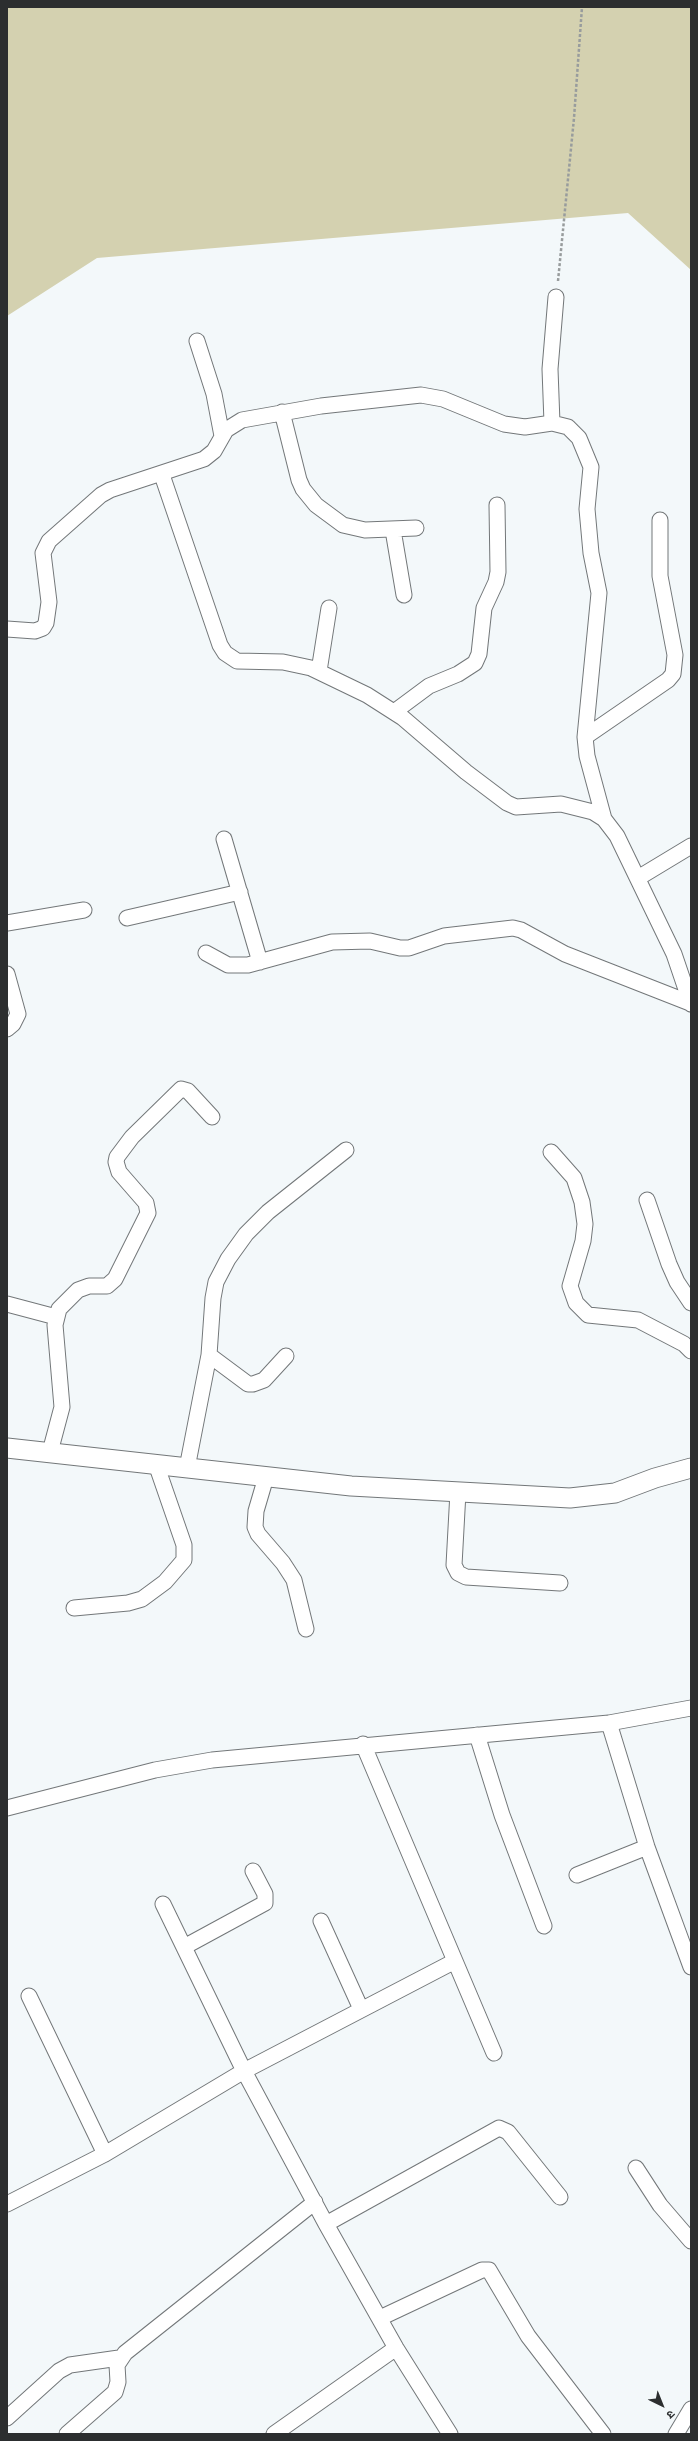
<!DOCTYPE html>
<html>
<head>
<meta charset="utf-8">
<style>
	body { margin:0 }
	#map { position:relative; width:698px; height:2441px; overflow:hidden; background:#f3f8fa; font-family:"Fira Sans","Noto Sans Devanagari",sans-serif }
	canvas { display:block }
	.frame { position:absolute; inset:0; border:8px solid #2c2e2f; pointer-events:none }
	.north { position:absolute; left:642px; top:2385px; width:40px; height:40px; -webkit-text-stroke:3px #f3f8fa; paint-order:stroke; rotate:137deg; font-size:11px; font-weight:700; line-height:16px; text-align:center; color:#2c2e2f }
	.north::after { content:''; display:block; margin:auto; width:14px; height:18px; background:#2c2e2f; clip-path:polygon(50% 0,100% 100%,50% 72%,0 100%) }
</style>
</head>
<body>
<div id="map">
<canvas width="698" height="2441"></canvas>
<div class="frame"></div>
<div class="north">उ</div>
</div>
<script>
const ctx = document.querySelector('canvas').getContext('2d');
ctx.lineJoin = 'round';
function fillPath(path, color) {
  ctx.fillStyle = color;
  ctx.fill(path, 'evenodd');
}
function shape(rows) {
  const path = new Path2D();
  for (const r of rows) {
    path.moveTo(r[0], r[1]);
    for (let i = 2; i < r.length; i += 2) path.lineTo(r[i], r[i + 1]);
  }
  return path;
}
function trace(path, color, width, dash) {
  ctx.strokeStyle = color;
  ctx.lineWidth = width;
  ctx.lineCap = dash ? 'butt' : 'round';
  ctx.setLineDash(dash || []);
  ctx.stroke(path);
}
const green = shape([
	[7,7,691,7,691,270,628,213,97,258,7,316]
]);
const path = shape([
	[558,281,574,118,582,7]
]);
const minor = shape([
	[197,341,214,394,222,436],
	[282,412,299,480,303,489,316,505,343,525,365,530,416,528],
	[552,423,550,369,556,297],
	[162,475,220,645,225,653,237,661,283,662,311,668,367,695,403,718,466,772,507,803,516,807,561,804,593,812,604,819,617,836,674,954,691,1004],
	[393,530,404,595],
	[7,629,35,631,43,628,46,623,49,602,43,553,49,541,101,495,110,490,204,459,214,451,226,430,242,420,321,406,421,395,443,399,504,424,525,427,552,423,568,427,579,438,591,467,587,509,591,553,599,593,585,737,587,756,604,819],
	[319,671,329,608],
	[394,712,429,686,458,674,475,663,479,654,484,608,496,582,498,572,497,505],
	[585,737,668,680,673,674,675,655,660,576,660,520],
	[224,839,260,962],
	[638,878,691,846],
	[127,918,240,892],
	[7,923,84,910],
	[206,953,228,965,248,965,332,942,370,941,400,948,409,948,444,936,513,928,521,930,565,954,690,1003],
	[7,974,18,1014,13,1024,7,1029],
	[551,1152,574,1178,582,1202,585,1224,583,1241,570,1286,576,1303,588,1315,638,1320,684,1344,691,1351],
	[647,1200,669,1264,677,1282,691,1303],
	[7,1304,56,1317],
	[209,1355,248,1384,253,1384,264,1380,286,1356],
	[50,1452,62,1407,55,1325,59,1309,78,1290,89,1286,107,1286,115,1279,148,1213,146,1203,119,1172,116,1162,117,1157,132,1137,181,1089,188,1091,212,1117],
	[187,1468,209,1355,213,1298,216,1282,228,1259,246,1234,268,1212,346,1150],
	[266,1477,256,1511,255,1527,258,1534,283,1563,294,1580,306,1629],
	[458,1492,454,1565,458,1573,466,1577,560,1583],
	[74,1608,128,1603,142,1599,165,1582,184,1560,184,1545,156,1464],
	[609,1723,647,1847,691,1967],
	[477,1735,502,1815,544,1926],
	[363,1744,494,2053],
	[7,1808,155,1770,212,1760,609,1723,691,1708],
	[577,1875,647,1847],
	[163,1904,244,2071,326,2224,396,2348,450,2434],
	[321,1921,361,2009],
	[184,1947,265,1903,265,1894,253,1871],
	[29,1996,105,2154],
	[636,2168,660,2205,691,2241],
	[7,2204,105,2154,244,2071,455,1961],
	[326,2224,499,2128,508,2132,560,2197],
	[380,2318,482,2270,489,2270,528,2336,603,2434],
	[7,2418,59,2371,70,2365,119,2358],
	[67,2434,115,2392,118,2382,117,2365,125,2353,315,2202],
	[274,2434,396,2348],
	[676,2434,691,2409]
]);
const tertiary = shape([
	[7,1448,351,1486,570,1498,615,1493,655,1478,691,1468]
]);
fillPath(green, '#d4d1b0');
trace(minor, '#737779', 17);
trace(tertiary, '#737779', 21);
trace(path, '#989c9d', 2.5, [3, 2]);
trace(minor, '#fff', 15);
trace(tertiary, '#fff', 19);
</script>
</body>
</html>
